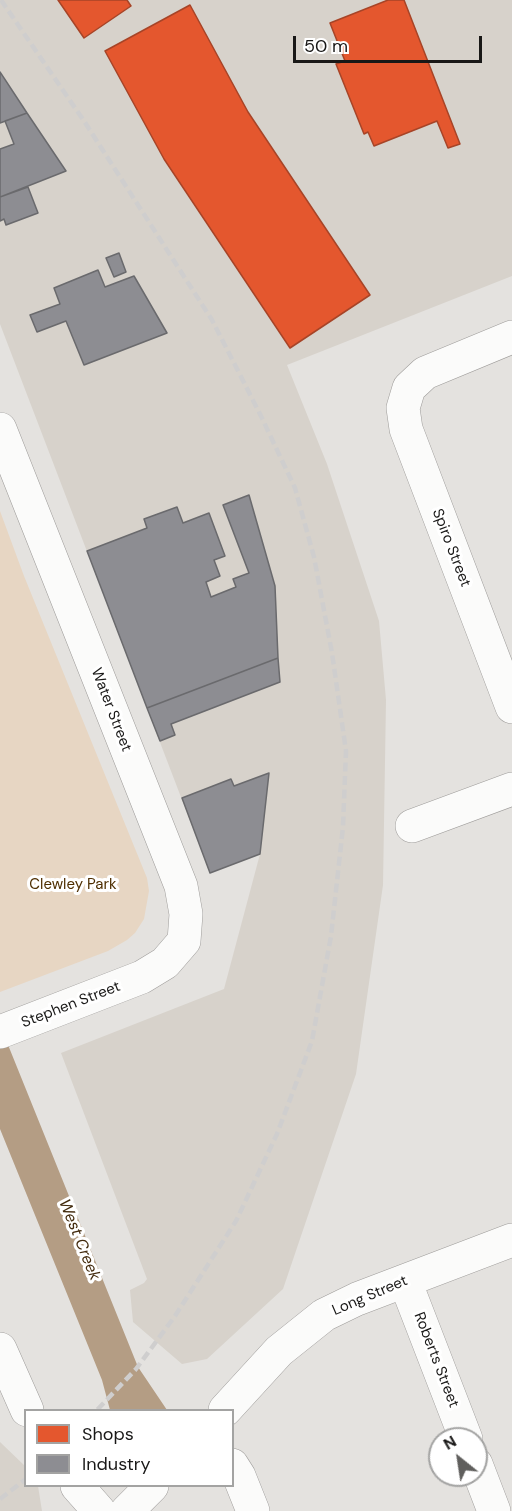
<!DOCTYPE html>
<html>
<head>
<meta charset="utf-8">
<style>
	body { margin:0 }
	#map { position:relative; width:512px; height:1511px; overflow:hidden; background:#e4e2df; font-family:"DM Sans",sans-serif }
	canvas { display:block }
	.legend { position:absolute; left:24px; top:1409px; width:210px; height:78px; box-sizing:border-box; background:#fff; border:2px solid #a3a3a2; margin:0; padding:8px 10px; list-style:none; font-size:18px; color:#191817 }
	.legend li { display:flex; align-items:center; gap:12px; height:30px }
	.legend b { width:30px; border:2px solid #a3a3a2 }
	.north { position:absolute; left:428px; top:1427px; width:60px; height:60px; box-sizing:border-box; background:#fff; border:2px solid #a3a3a2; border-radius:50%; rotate:330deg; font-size:16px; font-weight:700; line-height:24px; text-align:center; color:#191817 }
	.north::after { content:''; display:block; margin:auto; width:21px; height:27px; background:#605f5d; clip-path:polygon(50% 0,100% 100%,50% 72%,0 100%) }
	.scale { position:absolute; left:293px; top:36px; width:189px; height:27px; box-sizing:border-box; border:3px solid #191817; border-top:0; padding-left:8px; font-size:18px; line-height:21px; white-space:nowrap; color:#191817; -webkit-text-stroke:4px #fff; paint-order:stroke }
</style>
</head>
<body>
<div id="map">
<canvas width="512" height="1511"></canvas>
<ul class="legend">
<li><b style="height:16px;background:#e4572e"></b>Shops</li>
<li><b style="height:16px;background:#8d8d92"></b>Industry</li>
</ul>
<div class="north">N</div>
<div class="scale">50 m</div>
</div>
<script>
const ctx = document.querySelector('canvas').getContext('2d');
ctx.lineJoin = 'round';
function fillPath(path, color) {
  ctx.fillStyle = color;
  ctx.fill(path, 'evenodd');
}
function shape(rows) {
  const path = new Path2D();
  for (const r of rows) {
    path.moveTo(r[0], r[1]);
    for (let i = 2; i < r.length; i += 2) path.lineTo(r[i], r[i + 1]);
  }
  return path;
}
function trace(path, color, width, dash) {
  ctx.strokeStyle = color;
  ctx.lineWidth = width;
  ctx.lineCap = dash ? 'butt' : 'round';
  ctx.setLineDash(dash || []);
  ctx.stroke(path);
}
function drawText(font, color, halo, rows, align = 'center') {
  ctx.font = font + ' "DM Sans",sans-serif';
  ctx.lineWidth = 6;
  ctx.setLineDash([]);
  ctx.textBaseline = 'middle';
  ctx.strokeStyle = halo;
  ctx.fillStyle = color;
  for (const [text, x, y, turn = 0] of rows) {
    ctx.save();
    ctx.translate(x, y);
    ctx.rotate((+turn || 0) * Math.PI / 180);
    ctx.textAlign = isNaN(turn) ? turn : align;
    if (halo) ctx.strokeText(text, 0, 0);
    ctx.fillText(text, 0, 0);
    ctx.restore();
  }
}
const built = shape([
	[0,0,512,0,512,276,287,365,327,464,379,621,386,700,383,885,356,1074,283,1289,207,1359,182,1364,133,1322,130,1290,144,1283,147,1279,61,1053,224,989,260,854,210,873,0,324],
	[0,1442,25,1466,26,1486,38,1486,42,1511,0,1511]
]);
const green = shape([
	[0,511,24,576,147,878,149,891,144,919,135,933,127,940,108,951,0,992]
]);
const water = shape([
	[0,1025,138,1367,167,1410,110,1410,102,1380,0,1129]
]);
const shops = shape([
	[58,0,127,0,131,6,84,38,58,0],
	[388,0,404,0,460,144,448,148,437,121,374,146,368,132,364,134,336,64,345,61,330,23,388,0],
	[190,5,248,112,370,295,290,348,164,159,105,51,190,5]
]);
const industry = shape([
	[0,72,27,113,0,123,0,72],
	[27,113,66,171,0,197,0,149,14,144,5,121,27,113],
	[28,187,38,213,6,225,4,219,0,221,0,197,28,187],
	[119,253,126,272,114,277,106,258,119,253],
	[98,270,105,287,134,276,167,333,84,365,66,321,37,332,30,315,60,304,54,288,98,270],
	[249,495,275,586,278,658,147,708,87,551,147,528,144,519,177,507,183,523,209,513,225,556,214,560,220,576,206,582,211,597,236,587,233,579,249,573,223,505,249,495],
	[278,658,280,682,171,724,175,735,160,741,147,708,278,658],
	[269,773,260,854,210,873,182,798,231,779,234,786,269,773]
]);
const minor = shape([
	[512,337,425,373,409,388,403,408,406,429,512,707],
	[0,429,181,886,186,914,184,941,165,963,142,977,0,1032],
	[412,826,512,789],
	[405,1281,466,1439],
	[0,1349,27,1410],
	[225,1410,279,1351,324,1315,357,1299,512,1240],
	[476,1464,494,1511],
	[232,1465,239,1476,253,1511],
	[77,1486,99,1511],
	[127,1511,152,1486]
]);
const rail = shape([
	[1,0,84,121,212,320,260,414,295,488,314,557,332,653,346,751,343,827,331,936,312,1041,277,1134,236,1221,175,1316,136,1369,97,1410],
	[0,1499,26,1479]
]);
const streetNames = [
	["Spiro Street",451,548,69],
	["Water Street",111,710,69],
	["Stephen Street",71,1005,-21],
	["Long Street",370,1296,-23],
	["Roberts Street",436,1360,69]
];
const parkNames = [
	["Clewley Park",73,885]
];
const waterNames = [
	["West Creek",79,1240,68]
];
fillPath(built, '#d7d2cb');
fillPath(green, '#e7d6c3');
fillPath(water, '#b49d84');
fillPath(shops, '#e4572e');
trace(shops, '#a74427', 1.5);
fillPath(industry, '#8d8d92');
trace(industry, '#6a6a6d', 1.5);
trace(minor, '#9e9c9a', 34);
trace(minor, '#fbfbfa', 33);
trace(rail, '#cfcece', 4.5, [9, 4.5]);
drawText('15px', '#191817', '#fff', streetNames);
drawText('15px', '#4e2e00', '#fff', parkNames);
drawText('italic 16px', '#432b0e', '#fff', waterNames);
</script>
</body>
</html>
